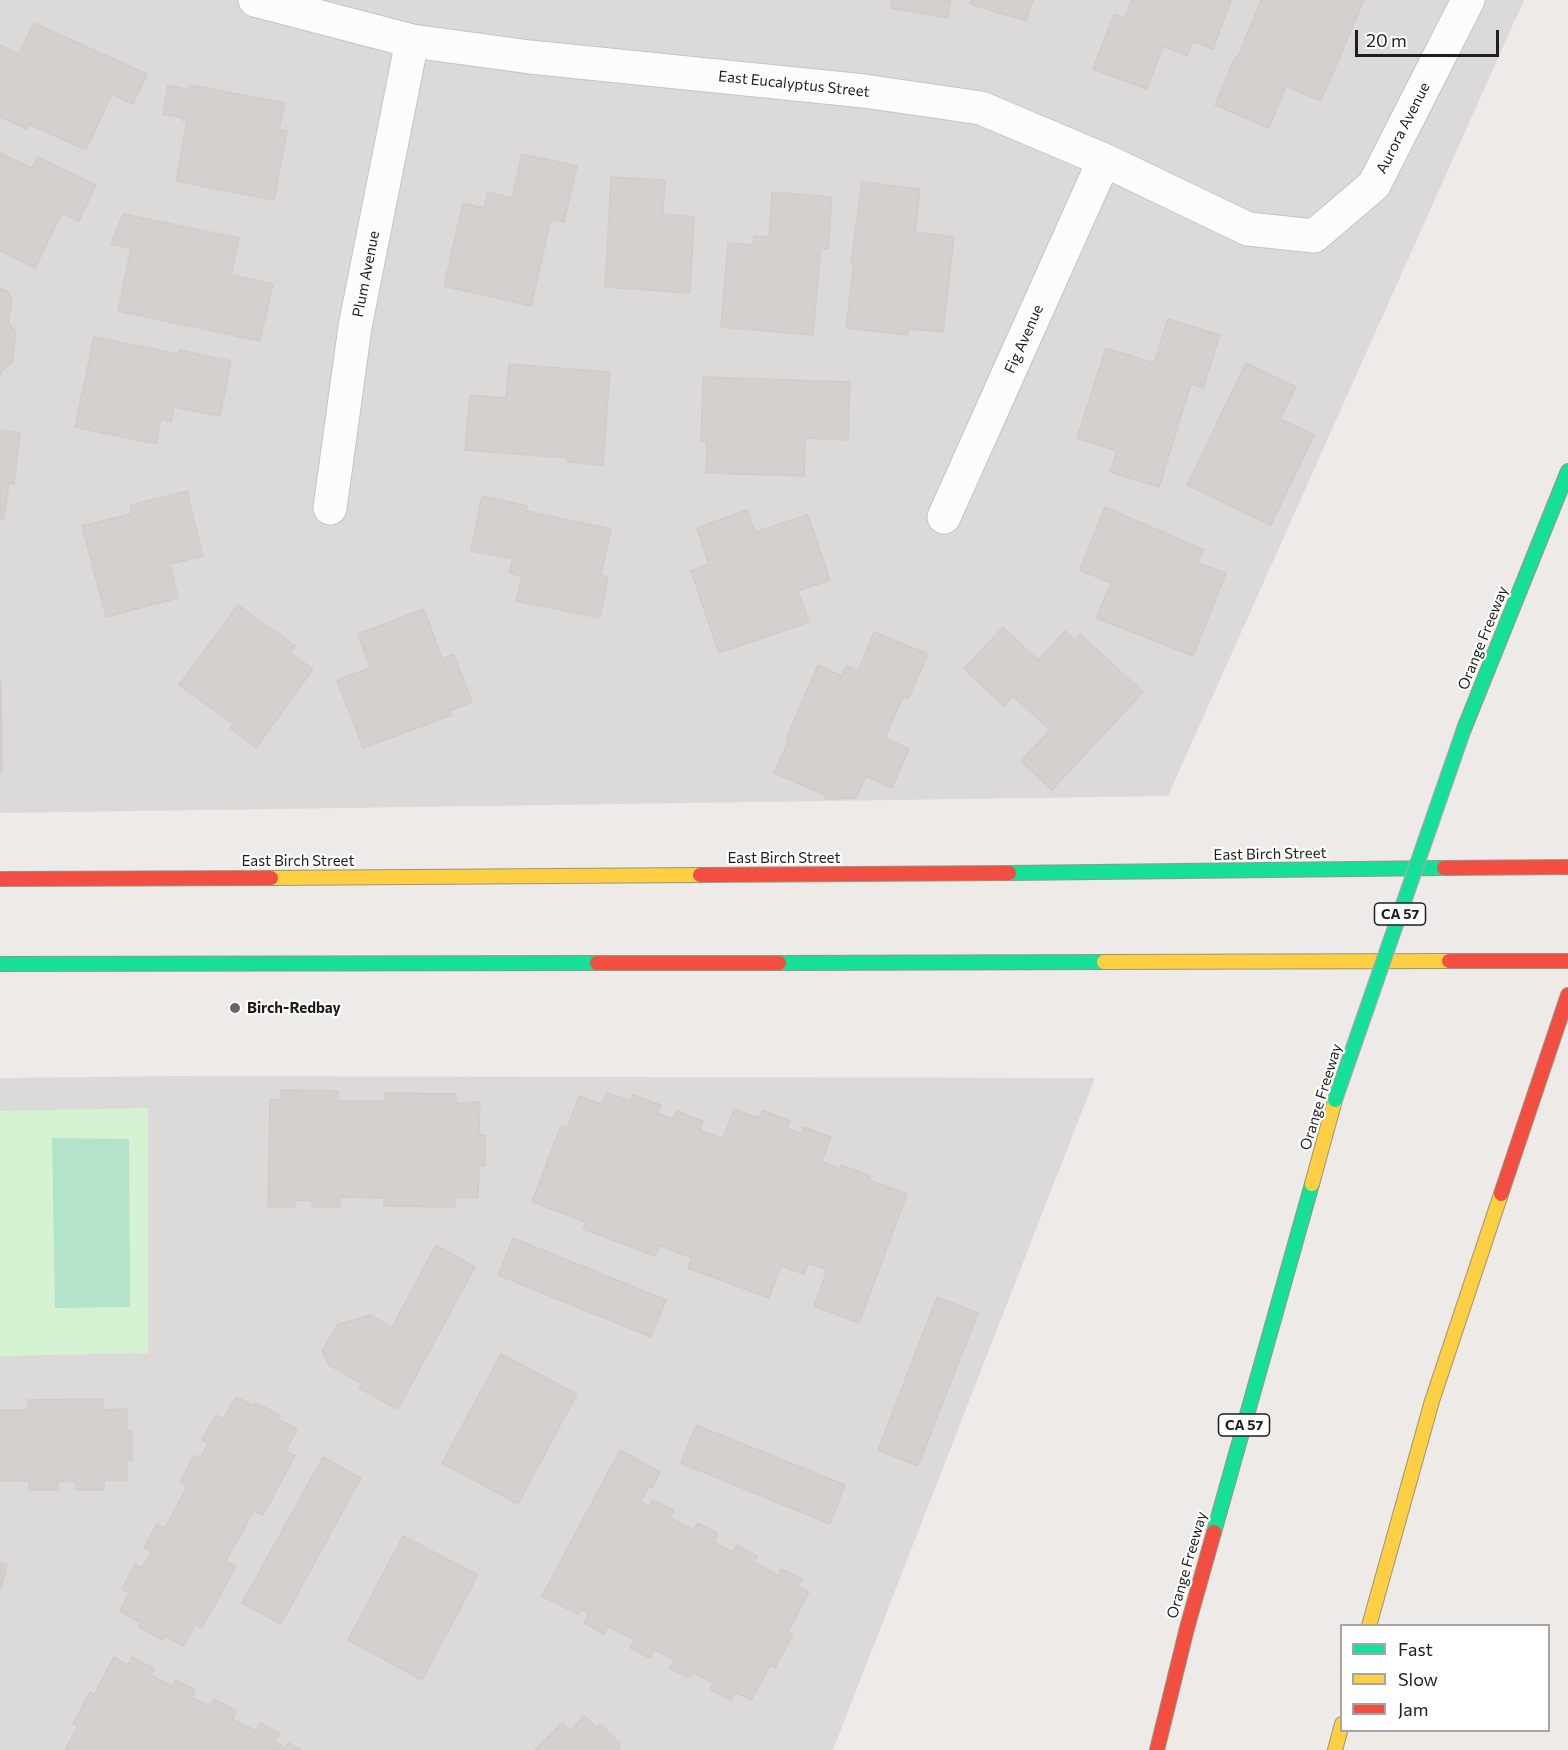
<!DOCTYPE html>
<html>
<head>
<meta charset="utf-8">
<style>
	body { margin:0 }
	#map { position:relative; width:1568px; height:1750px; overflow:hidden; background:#edeae7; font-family:Commissioner,sans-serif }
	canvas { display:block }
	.legend { position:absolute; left:1340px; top:1624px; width:210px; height:108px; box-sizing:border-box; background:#fff; border:2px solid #a5a5a5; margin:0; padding:8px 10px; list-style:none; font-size:18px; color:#1e1e1e }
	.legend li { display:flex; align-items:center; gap:12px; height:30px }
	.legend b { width:30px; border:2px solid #a5a5a5 }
	.scale { position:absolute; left:1355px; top:30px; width:144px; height:27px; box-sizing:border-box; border:3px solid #1e1e1e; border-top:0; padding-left:8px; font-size:18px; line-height:21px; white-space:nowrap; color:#1e1e1e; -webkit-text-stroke:4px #fff; paint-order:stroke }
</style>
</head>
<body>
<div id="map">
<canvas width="1568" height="1750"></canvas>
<ul class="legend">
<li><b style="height:8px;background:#16e098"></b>Fast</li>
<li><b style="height:8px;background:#ffcf43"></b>Slow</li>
<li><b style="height:8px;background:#f24e42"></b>Jam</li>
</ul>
<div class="scale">20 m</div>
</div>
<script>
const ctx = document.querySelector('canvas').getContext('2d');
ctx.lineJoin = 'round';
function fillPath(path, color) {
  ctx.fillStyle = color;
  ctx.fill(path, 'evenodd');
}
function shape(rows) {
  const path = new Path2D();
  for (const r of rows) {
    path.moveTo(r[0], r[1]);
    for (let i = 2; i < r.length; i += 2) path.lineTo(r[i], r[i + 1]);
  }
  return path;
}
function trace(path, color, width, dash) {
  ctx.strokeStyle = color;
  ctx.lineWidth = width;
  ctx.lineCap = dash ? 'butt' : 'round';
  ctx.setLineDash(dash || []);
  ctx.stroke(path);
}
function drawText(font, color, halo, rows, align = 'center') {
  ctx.font = font + ' Commissioner,sans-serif';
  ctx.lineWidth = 4.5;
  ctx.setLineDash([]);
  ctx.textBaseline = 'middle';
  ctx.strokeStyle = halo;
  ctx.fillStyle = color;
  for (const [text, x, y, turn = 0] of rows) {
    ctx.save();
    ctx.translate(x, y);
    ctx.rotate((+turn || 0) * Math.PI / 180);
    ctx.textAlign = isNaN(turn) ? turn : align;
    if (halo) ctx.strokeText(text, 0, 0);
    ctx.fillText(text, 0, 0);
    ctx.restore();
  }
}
const residential = shape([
	[0,0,1524,0,1168,796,0,813],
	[176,1076,1095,1078,833,1750,0,1750,0,1078]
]);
const park = shape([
	[148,1108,148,1353,0,1356,0,1111]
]);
const pitch = shape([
	[52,1138,129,1139,130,1307,55,1308]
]);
const building = shape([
	[892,0,951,0,947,18,891,8,892,0],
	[971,0,1033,0,1026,21,970,4,971,0],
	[1132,0,1231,0,1213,49,1193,41,1187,56,1163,46,1147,89,1093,69,1114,14,1125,18,1132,0],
	[1261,0,1364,0,1321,101,1286,86,1269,128,1215,105,1235,57,1237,59,1261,0],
	[34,23,147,74,133,104,112,94,86,150,29,124,27,129,0,117,0,45,19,54,34,23],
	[168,85,189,90,190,85,285,103,279,129,287,131,274,200,176,181,187,122,183,121,183,118,163,114,168,85],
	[0,153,32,168,37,157,96,185,79,221,62,213,35,268,0,251,0,153],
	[522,154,577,166,564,222,551,219,531,306,444,286,463,203,484,208,488,192,512,198,522,154],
	[611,177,665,180,663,214,694,217,690,293,605,287,611,177],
	[862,182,920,189,915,232,954,237,943,332,909,329,908,335,846,328,854,263,851,263,862,182],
	[772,192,832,197,828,249,821,248,813,335,721,327,728,243,753,245,754,236,769,237,772,192],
	[123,214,239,238,231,275,273,284,260,341,118,311,131,248,111,244,123,214],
	[0,289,6,290,12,299,8,323,16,332,12,363,1,371,0,377,0,289],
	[1168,319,1220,335,1203,388,1191,384,1159,487,1110,472,1117,451,1077,438,1106,348,1154,363,1168,319],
	[94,337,178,354,179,350,231,361,220,416,174,407,171,422,161,420,156,444,75,427,94,337],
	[1246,363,1296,387,1280,419,1314,435,1271,525,1187,485,1246,363],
	[509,364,610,372,603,465,567,462,568,458,465,450,470,395,506,398,509,364],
	[703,377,850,382,848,440,805,438,804,476,706,473,707,441,701,441,703,377],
	[0,430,20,433,14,484,9,483,4,519,0,519,0,430],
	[187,491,203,556,170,564,178,598,106,617,82,526,132,514,130,505,187,491],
	[482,496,527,506,526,511,611,529,601,575,608,577,600,618,516,601,522,576,509,573,513,559,471,551,482,496],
	[1105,507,1204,550,1198,563,1226,573,1193,656,1096,618,1111,583,1080,570,1105,507],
	[747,510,755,532,808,515,830,580,798,591,809,622,719,653,691,571,709,564,697,528,747,510],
	[238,605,295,646,290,653,313,669,256,748,230,728,233,724,179,685,238,605],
	[424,609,442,659,454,654,472,702,450,711,452,715,363,748,337,680,370,668,358,634,424,609],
	[1003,627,1038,660,1065,631,1075,640,1080,634,1143,692,1052,790,1021,761,1050,730,1013,696,1004,706,964,669,1003,627],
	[874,632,928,654,908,699,903,696,885,738,909,749,892,788,866,776,856,798,828,799,824,798,825,795,774,773,789,740,786,739,818,665,842,676,846,666,858,671,874,632],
	[0,681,1,681,2,772,0,772,0,681],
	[281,1090,338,1091,338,1101,385,1101,385,1093,456,1094,456,1103,480,1102,479,1135,485,1135,485,1166,479,1166,478,1198,455,1197,455,1207,384,1206,384,1198,340,1197,340,1207,312,1207,312,1201,295,1200,295,1207,268,1207,270,1099,281,1100,281,1090],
	[607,1093,631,1101,633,1095,661,1105,658,1113,673,1119,677,1111,703,1121,700,1130,723,1139,734,1109,759,1118,762,1110,790,1121,787,1129,802,1134,804,1127,831,1137,822,1162,840,1169,841,1165,870,1176,869,1180,907,1194,859,1323,814,1306,827,1270,808,1263,804,1274,781,1266,769,1298,688,1268,692,1258,659,1245,655,1256,583,1229,586,1222,532,1202,561,1126,567,1129,579,1096,602,1104,607,1093],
	[513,1238,666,1300,651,1337,498,1275,513,1238],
	[436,1245,475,1267,398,1409,359,1388,361,1383,329,1365,322,1351,337,1325,369,1315,392,1327,436,1245],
	[937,1297,978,1313,918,1466,878,1450,937,1297],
	[501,1354,577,1394,518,1504,442,1463,501,1354],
	[236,1397,254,1406,256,1403,280,1415,278,1419,297,1429,286,1451,295,1456,263,1515,254,1511,226,1561,236,1566,202,1628,195,1625,184,1646,165,1636,163,1640,139,1627,141,1623,120,1611,129,1593,122,1589,135,1564,142,1568,152,1552,144,1548,157,1524,165,1528,187,1487,180,1482,194,1455,200,1459,208,1444,202,1440,216,1415,223,1419,236,1397],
	[103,1399,103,1410,127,1409,127,1431,132,1431,132,1460,127,1460,127,1480,104,1480,104,1490,76,1490,75,1481,58,1482,58,1490,29,1490,29,1481,0,1481,0,1410,28,1410,28,1400,103,1399],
	[696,1425,845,1485,830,1524,681,1463,696,1425],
	[620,1450,660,1472,652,1488,649,1486,641,1502,649,1506,653,1500,674,1510,670,1518,694,1530,698,1523,718,1534,714,1542,733,1552,737,1545,757,1556,754,1562,778,1576,781,1569,802,1579,798,1586,809,1592,788,1632,793,1634,775,1668,771,1665,751,1700,735,1692,731,1700,710,1689,713,1683,693,1672,689,1678,670,1668,674,1660,654,1649,650,1658,630,1648,634,1640,608,1626,604,1634,584,1623,589,1613,580,1609,578,1614,542,1596,620,1450],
	[323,1457,361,1478,281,1624,242,1603,323,1457],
	[403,1536,478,1575,422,1680,348,1640,403,1536],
	[0,1563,7,1565,1,1589,0,1589,0,1563],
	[114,1657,128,1665,132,1657,155,1669,151,1675,172,1686,175,1680,195,1690,192,1697,210,1707,214,1699,236,1711,232,1719,256,1731,260,1723,280,1733,275,1742,286,1748,288,1743,302,1750,65,1750,78,1726,73,1724,90,1692,94,1695,114,1657],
	[584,1716,597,1727,600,1724,621,1745,618,1748,620,1750,535,1750,562,1723,570,1731,584,1716]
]);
const street = shape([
	[255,0,412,41,530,57,864,91,981,108,1104,160,1248,229,1314,236,1374,185,1468,0],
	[330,508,355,327,412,41],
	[944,517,1104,160]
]);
const fast = shape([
	[1464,729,1568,471],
	[1009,873,1444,868],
	[779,963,1104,962],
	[0,964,597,963],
	[1214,1532,1312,1184]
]);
const slow = shape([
	[271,878,700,875],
	[1104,962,1449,961],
	[1312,1184,1335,1100],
	[1369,1626,1432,1401,1501,1194],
	[1335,1750,1342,1724]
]);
const jam = shape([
	[1444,868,1568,867],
	[700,875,1009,873],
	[0,879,271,878],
	[1449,961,1568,961],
	[597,963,779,963],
	[1501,1194,1568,995],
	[1157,1750,1187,1628,1214,1532]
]);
const fastBridge = shape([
	[1335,1100,1464,729]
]);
const markers = [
	[235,1008,6,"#666564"]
];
const shields = [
	[1400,914,51],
	[1244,1425,51]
];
const shieldNames = [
	["CA 57",1400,914],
	["CA 57",1244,1425]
];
const streetNames = [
	["East Eucalyptus Street",794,84,6],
	["Aurora Avenue",1403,128,-63],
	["Plum Avenue",366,274,-79],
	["Fig Avenue",1024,339,-66],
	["Orange Freeway",1483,638,-68],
	["East Birch Street",1270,854,-1],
	["East Birch Street",784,858],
	["East Birch Street",298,861],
	["Orange Freeway",1321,1097,-73],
	["Orange Freeway",1187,1565,-74]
];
const poiNames = [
	["Birch-Redbay",247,1008]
];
fillPath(residential, '#dcdad8');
fillPath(park, '#d5f2d3');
fillPath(pitch, '#b3e3ca');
fillPath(building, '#d4d0ce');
trace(building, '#d0ccc8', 1.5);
trace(street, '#c5c4c3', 35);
trace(fast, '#97967f', 16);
trace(slow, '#97967f', 16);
trace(jam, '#97967f', 16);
trace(street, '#fcfcfb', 33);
trace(fast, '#16e098', 14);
trace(slow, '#ffcf43', 14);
trace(jam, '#f24e42', 14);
trace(fastBridge, '#c29eac', 16, []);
trace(fastBridge, '#16e098', 14);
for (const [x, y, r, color] of markers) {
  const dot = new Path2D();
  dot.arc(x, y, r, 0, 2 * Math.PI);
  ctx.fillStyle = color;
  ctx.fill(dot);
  trace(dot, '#fff', 2);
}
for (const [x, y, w] of shields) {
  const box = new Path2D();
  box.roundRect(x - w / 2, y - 11, w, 22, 4.5);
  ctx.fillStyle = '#fff';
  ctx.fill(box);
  trace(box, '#1e1e1e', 1.5);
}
drawText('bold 14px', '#1e1e1e', null, shieldNames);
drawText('15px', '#1e1e1e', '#fff', streetNames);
drawText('bold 15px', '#1e1e1e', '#fff', poiNames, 'left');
</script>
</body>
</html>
